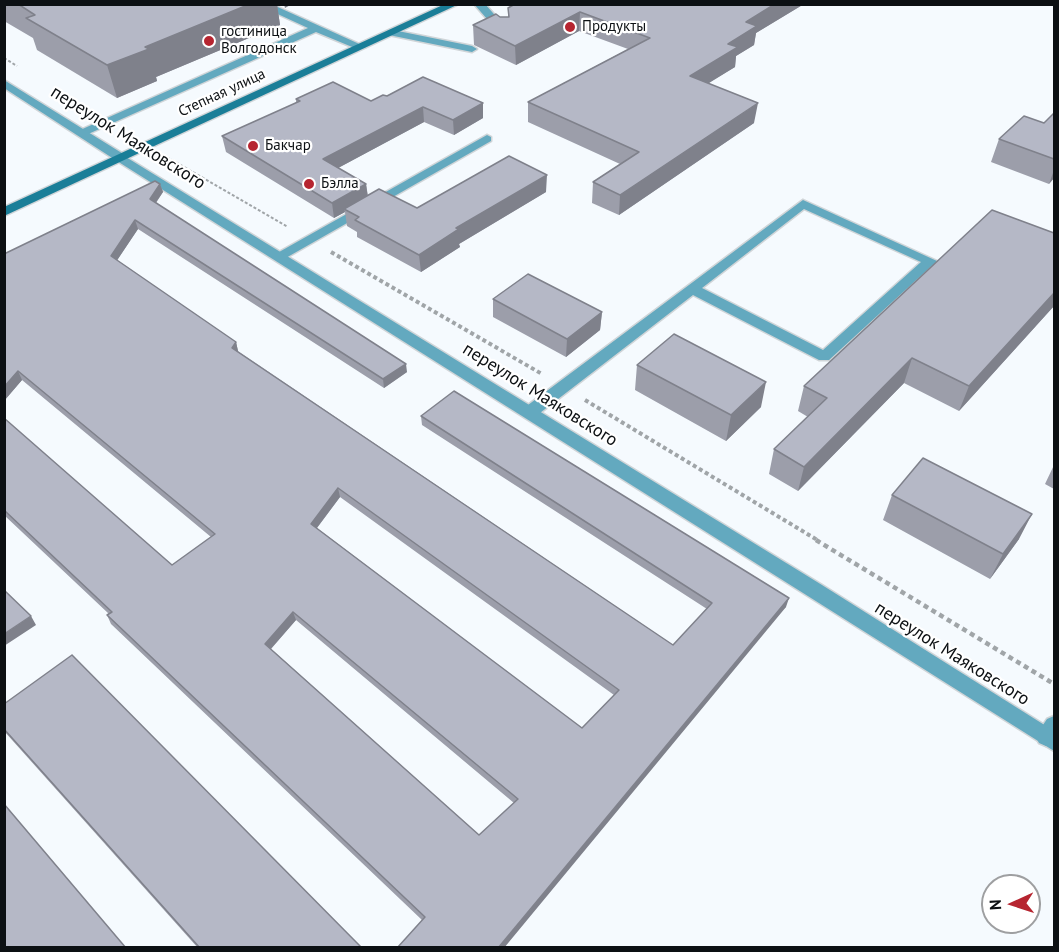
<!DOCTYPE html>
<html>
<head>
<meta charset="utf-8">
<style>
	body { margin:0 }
	#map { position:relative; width:1059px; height:952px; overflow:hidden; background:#f5fafe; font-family:"PT Sans",sans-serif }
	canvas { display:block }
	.frame { position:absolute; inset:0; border:6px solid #0c1013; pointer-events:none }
	.north { position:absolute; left:981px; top:874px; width:60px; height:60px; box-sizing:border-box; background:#fff; border:2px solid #9e9fa1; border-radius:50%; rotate:267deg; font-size:16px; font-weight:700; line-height:24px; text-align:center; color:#0c1013 }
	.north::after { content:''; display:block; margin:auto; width:21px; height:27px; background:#b62530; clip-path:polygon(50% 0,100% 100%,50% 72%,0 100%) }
</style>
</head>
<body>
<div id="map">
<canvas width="1059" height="952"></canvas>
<div class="frame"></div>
<div class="north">N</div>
</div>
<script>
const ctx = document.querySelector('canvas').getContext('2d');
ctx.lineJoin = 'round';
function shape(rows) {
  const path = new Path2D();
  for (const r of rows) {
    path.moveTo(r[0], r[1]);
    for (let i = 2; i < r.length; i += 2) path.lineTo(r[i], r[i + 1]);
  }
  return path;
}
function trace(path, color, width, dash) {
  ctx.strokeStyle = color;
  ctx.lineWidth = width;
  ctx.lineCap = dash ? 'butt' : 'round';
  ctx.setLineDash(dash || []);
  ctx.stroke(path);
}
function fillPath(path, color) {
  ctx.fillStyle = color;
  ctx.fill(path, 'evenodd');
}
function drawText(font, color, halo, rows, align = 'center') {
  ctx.font = font + ' "PT Sans",sans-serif';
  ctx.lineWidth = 4.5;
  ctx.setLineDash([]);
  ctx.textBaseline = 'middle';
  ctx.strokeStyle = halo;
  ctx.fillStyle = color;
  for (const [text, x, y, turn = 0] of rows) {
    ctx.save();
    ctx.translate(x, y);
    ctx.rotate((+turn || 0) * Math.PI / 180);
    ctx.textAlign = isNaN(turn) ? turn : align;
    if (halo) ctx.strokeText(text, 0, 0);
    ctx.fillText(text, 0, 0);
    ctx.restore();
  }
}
const pathFar2 = shape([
	[4,58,17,66],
	[167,157,288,227]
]);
const pathFar1 = shape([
	[331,252,542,374],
	[585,400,819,541]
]);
const path = shape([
	[816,540,1054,684]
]);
const service = shape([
	[256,4,271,4,366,47,357,49,316,32,86,135,78,135,78,131,308,28,256,4],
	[474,4,485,4,508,30,508,34,500,34,474,4],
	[393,30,472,46,477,49,472,52,389,35,389,31,393,30],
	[487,135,491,137,491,141,284,259,274,259,272,256,487,135],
	[803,200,937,261,829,360,819,360,693,295,536,416,524,416,522,412,524,408,803,200],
	[804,209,921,262,823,350,702,288,804,209],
	[1054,716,1054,741,1046,746,1039,743,1036,737,1039,731,1047,719,1054,716]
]);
const minor = shape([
	[121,154,822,585,1054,731,1054,751,117,161,115,158,121,154]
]);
const tertiary = shape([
	[4,80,125,155,127,158,117,161,4,88,4,80]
]);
const secondary = shape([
	[445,4,459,4,4,216,4,207,445,4]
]);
const wall = shape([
	[4,4,277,4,280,25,156,77,157,81,117,98,37,50,33,38,4,21],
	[515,4,804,4,756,33,754,45,736,56,735,67,708,83,754,123,619,215,592,203,593,182,620,164,528,122,528,102,628,49,579,31,516,65,474,45,473,25,500,17,508,17,508,8],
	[387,96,483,103,483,118,454,135,424,122,338,168,366,184,368,196,417,208,546,192,459,244,460,247,421,272,357,237,357,232,347,226,345,212,334,218,226,152,222,136,296,103,296,99,371,101],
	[1054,113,1054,178,1049,184,991,162,999,139,1044,123],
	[160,184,163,192,156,203,407,372,384,388,138,229,117,260,236,342,238,351,673,645,707,609,422,425,421,416,786,607,422,920,111,624,107,615,109,614,4,515,4,418,172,565,211,537,22,380,4,401,4,254],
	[340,497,614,695,582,728,317,528],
	[296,620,514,803,479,835,271,649],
	[1054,233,1054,306,959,411,904,383,798,491,769,474,774,449,808,417,798,411,804,386],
	[493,299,602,312,600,330,566,357,493,317],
	[637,365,761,407,726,441,635,390],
	[1054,465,1054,489,1045,484],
	[892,495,1019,539,990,579,883,520],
	[4,704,362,948,198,948,4,731]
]);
const shadedWall = shape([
	[250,4,277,4,280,25,156,77,157,81,117,98,107,65,145,47],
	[284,4,292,4,285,8],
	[775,4,804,4,756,33,754,45,736,56,735,67,688,96,690,76,728,44,746,22],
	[580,12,579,31,516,65,515,46],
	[483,103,483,118,454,135,453,120],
	[758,103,754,123,619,215,620,195],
	[423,107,424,122,325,175,323,159],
	[1054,170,1054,178,1049,184],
	[547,175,546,192,459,244,460,247,421,272,419,255,456,228],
	[160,184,163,192,152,208,150,199],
	[366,184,368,199,344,209,345,212,334,218,332,203],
	[135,220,138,229,114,265,111,256],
	[1054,293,1054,306,959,411,969,386],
	[602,312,600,330,566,357,567,339],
	[236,342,238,351,235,356,232,348],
	[912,358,904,383,798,491,804,467],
	[406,364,407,372,384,388,383,379],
	[18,371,22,380,4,401,4,387],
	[766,382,761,407,726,441,731,415],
	[338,488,340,497,313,533,311,524],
	[1032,514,1019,539,990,579,1003,554],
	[789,598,786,607,504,948,498,948],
	[293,612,296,620,268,652,265,644],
	[31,616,36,625,4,646,4,634]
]);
const building = shape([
	[18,4,168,5,250,4,145,47,149,49,107,65,26,18,35,15,18,4],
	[515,4,775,4,746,22,757,26,728,44,738,47,690,76,758,103,620,195,593,182,639,152,528,102,650,38,580,12,515,46,473,25,496,14,500,17,509,17,508,8,515,4],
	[423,77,483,103,453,120,423,107,323,159,366,184,332,203,222,136,300,101,296,99,333,82,371,101,383,95,387,96,423,77],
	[1054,113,1054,159,999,139,1024,116,1044,123,1054,113],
	[509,156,547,175,456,228,459,229,419,255,355,220,359,217,344,209,379,189,417,208,509,156],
	[155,181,160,184,150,199,406,364,383,379,135,220,111,256,236,342,232,348,673,645,712,603,421,416,454,391,789,598,498,948,397,948,425,917,107,615,112,612,4,510,4,418,172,565,215,534,18,371,4,387,4,254,155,181],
	[338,488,619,690,582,728,311,524,338,488],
	[293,612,518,799,479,835,265,644,293,612],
	[992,210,1054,233,1054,293,969,386,912,358,804,467,774,449,827,398,804,386,992,210],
	[528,274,602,312,567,339,493,299,528,274],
	[674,334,766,382,731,415,637,365,674,334],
	[923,458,1032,514,1003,554,892,495,923,458],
	[4,590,31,616,4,634,4,590],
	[72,655,362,948,200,948,4,729,4,704,72,655],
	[4,804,126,948,4,948,4,804]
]);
const markers = [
	[570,27,6,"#b62530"],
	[209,41,6,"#b62530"],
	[253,146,6,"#b62530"],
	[309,184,6,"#b62530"]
];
const farPoinames = [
	["Продукты",582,27],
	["гостиница",221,32],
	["Волгодонск",221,49],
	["Бакчар",265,146],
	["Бэлла",321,184]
];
const farStreetnames = [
	["Степная улица",222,93,-25]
];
const streetNames = [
	["переулок Маяковского",128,138,32],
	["переулок Маяковского",540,395,32],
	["переулок Маяковского",952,654,32]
];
trace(service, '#d0d5d8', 3);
trace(minor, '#d0d5d8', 3);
trace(tertiary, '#d0d5d8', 3);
trace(secondary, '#d0d5d8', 3);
trace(pathFar2, '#a0a5a8', 2, [3, 2]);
trace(pathFar1, '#a0a5a8', 4, [4, 3]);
trace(path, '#a0a5a8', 4.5, [5, 4]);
fillPath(service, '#63a9bf');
fillPath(minor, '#63a9bf');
fillPath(tertiary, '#63a9bf');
fillPath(secondary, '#1a7e98');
fillPath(wall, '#9c9eaa');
fillPath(shadedWall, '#7f818b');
fillPath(building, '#b5b8c6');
trace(building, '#7f818b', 1.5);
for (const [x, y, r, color] of markers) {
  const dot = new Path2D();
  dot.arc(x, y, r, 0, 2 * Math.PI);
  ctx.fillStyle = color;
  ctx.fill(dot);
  trace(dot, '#fff', 2);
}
drawText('15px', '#0c1013', '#fff', farPoinames, 'left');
drawText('15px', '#0c1013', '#fff', farStreetnames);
drawText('18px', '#0c1013', '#fff', streetNames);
</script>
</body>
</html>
